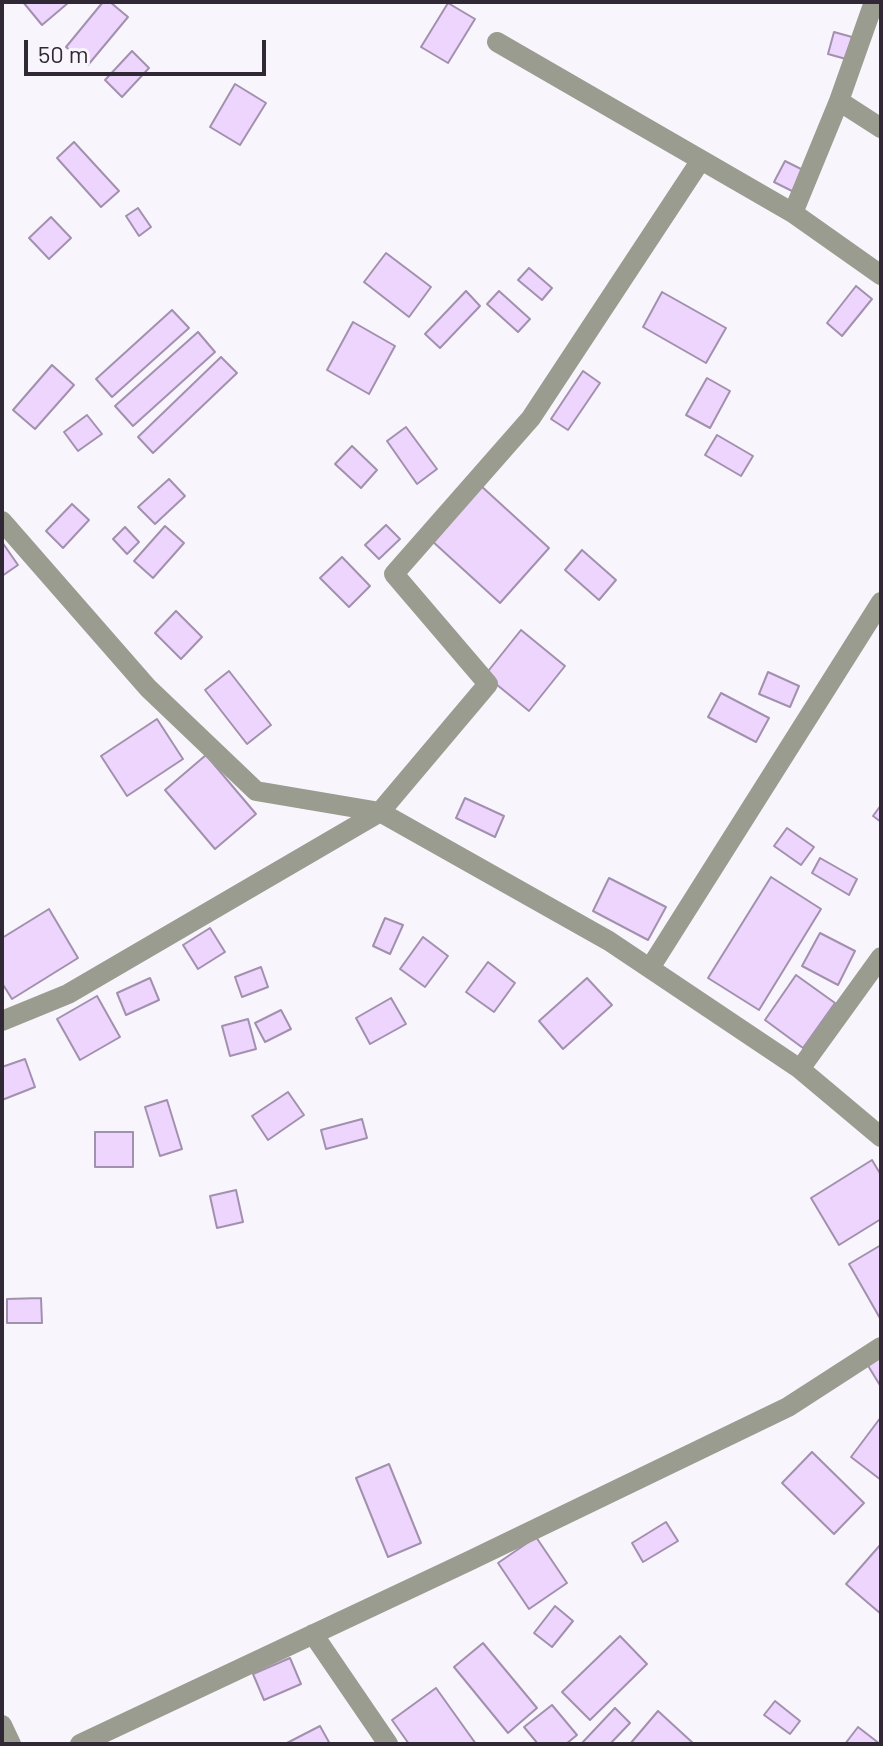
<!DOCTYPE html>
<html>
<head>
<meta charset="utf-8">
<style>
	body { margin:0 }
	#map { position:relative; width:883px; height:1746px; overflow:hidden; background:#f9f5fc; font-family:Barlow,sans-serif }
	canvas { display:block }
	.frame { position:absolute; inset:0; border:4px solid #302935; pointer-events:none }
	.scale { position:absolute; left:24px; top:40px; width:242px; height:36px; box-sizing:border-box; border:4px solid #302935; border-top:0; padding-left:10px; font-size:24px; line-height:28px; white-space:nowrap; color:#302935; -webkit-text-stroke:6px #f9f5fc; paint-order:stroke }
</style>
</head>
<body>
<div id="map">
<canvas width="883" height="1746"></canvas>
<div class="frame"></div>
<div class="scale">50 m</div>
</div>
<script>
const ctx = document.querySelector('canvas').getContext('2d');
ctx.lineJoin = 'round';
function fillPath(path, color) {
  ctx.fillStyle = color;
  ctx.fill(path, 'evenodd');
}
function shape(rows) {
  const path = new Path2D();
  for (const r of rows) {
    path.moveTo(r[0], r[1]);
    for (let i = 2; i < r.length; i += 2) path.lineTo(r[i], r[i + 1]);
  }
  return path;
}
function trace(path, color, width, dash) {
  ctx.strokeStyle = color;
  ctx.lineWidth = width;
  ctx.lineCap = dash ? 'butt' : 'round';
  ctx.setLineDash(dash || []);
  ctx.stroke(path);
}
const building = shape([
	[23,2,67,2,68,3,42,25,23,2],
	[103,2,110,2,128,17,88,65,66,47,103,2],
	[448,3,475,19,448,63,421,47,448,3],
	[834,32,852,37,846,59,828,54,834,32],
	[132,51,149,68,122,97,105,80,132,51],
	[235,84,266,103,240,145,210,127,235,84],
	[74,142,119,191,101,207,57,158,74,142],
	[785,161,805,171,794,192,774,182,785,161],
	[138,208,151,227,139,236,126,216,138,208],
	[51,217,71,238,49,259,29,238,51,217],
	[386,253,431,287,409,317,364,282,386,253],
	[529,268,552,288,542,300,518,280,529,268],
	[856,286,872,299,842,336,827,323,856,286],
	[466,291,480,306,440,348,425,334,466,291],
	[499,291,530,319,518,332,487,304,499,291],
	[662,292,726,328,706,363,643,327,662,292],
	[172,310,189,328,112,397,96,379,172,310],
	[353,322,395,346,369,394,327,370,353,322],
	[198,332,215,352,133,426,115,406,198,332],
	[221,357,237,373,153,453,138,437,221,357],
	[52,365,74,385,35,429,13,410,52,365],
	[583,371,600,383,568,430,551,419,583,371],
	[707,378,730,391,710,428,686,415,707,378],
	[87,415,102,434,78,451,64,432,87,415],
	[406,427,437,469,417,484,387,441,406,427],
	[717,435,753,456,741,476,705,455,717,435],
	[352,446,377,470,361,488,335,464,352,446],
	[169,479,185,496,155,524,138,507,169,479],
	[480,485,549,548,500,603,431,540,480,485],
	[72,504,89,520,63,548,46,531,72,504],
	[386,525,400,539,379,559,365,545,386,525],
	[165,526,184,543,153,578,134,561,165,526],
	[125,527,139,542,127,554,113,539,125,527],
	[2,542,18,565,2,576,2,542],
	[582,550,616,580,599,600,565,570,582,550],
	[342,557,370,586,349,607,320,578,342,557],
	[176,611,202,637,181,659,155,633,176,611],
	[521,630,565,666,529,711,485,675,521,630],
	[229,671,271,725,247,744,205,690,229,671],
	[768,672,799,686,790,707,759,694,768,672],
	[721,693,769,718,756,742,708,717,721,693],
	[157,719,183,759,127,796,101,756,157,719],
	[206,755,256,814,215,849,165,790,206,755],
	[465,798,504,816,495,837,456,818,465,798],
	[881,805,881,822,873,816,881,805],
	[787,828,814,847,801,865,774,846,787,828],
	[820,858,857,879,849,895,812,873,820,858],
	[771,877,821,909,759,1010,708,978,771,877],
	[609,878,666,907,648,940,593,911,609,878],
	[49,909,78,958,12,999,2,983,2,938,49,909],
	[385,918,403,925,390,954,373,946,385,918],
	[210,928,225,952,198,969,183,945,210,928],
	[820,933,855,951,838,985,802,966,820,933],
	[423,937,448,956,425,987,400,969,423,937],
	[488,962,515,983,494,1012,466,992,488,962],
	[261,967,268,987,242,997,235,977,261,967],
	[796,975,835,1003,803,1048,765,1020,796,975],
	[150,978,159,1000,126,1015,117,993,150,978],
	[587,978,612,1005,563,1049,539,1021,587,978],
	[97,996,120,1037,80,1060,57,1019,97,996],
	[391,998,406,1024,370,1044,356,1018,391,998],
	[281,1010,291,1029,265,1042,255,1023,281,1010],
	[248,1019,256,1049,230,1056,222,1026,248,1019],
	[25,1059,35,1087,2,1100,2,1067,25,1059],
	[288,1092,304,1115,268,1140,252,1116,288,1092],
	[167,1100,182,1149,160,1156,145,1107,167,1100],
	[362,1119,367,1138,326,1149,321,1130,362,1119],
	[95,1132,133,1132,133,1167,95,1167,95,1132],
	[872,1160,881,1175,881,1219,839,1245,811,1198,872,1160],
	[236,1190,243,1222,217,1228,210,1196,236,1190],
	[881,1245,881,1320,849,1264,881,1245],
	[41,1298,42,1323,7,1323,7,1299,41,1298],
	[881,1355,881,1387,867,1364,881,1355],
	[881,1417,881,1480,851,1457,881,1417],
	[812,1452,864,1503,834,1534,782,1483,812,1452],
	[389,1464,421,1543,388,1557,356,1478,389,1464],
	[666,1522,678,1541,643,1562,632,1543,666,1522],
	[536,1537,567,1583,529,1609,498,1563,536,1537],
	[881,1544,881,1614,846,1584,881,1544],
	[555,1606,573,1621,552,1647,534,1633,555,1606],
	[620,1636,647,1664,590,1720,562,1692,620,1636],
	[483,1643,537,1708,508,1733,454,1667,483,1643],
	[290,1658,301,1684,264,1700,253,1674,290,1658],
	[436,1688,476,1744,409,1744,392,1720,436,1688],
	[775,1701,800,1721,790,1734,764,1715,775,1701],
	[552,1705,577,1735,566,1744,538,1744,524,1727,552,1705],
	[615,1708,630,1723,610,1744,581,1744,615,1708],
	[658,1711,694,1744,630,1744,658,1711],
	[320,1726,330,1744,285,1744,320,1726],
	[858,1727,880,1744,845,1744,858,1727]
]);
const minor = shape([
	[497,42,793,213,839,101,874,2],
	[839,101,881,128],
	[793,213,881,275],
	[2,521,148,688,256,791,380,812,609,941,800,1069,881,1137],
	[650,968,881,602],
	[2,1021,68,994,380,812,488,684,394,574,531,418,701,160],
	[800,1069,881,957],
	[313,1634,388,1744],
	[2,1725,11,1744],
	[80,1744,469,1561,788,1407,881,1347]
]);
fillPath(building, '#edd5fe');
trace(building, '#a291ae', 2);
trace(minor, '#999c8e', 20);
</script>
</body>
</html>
